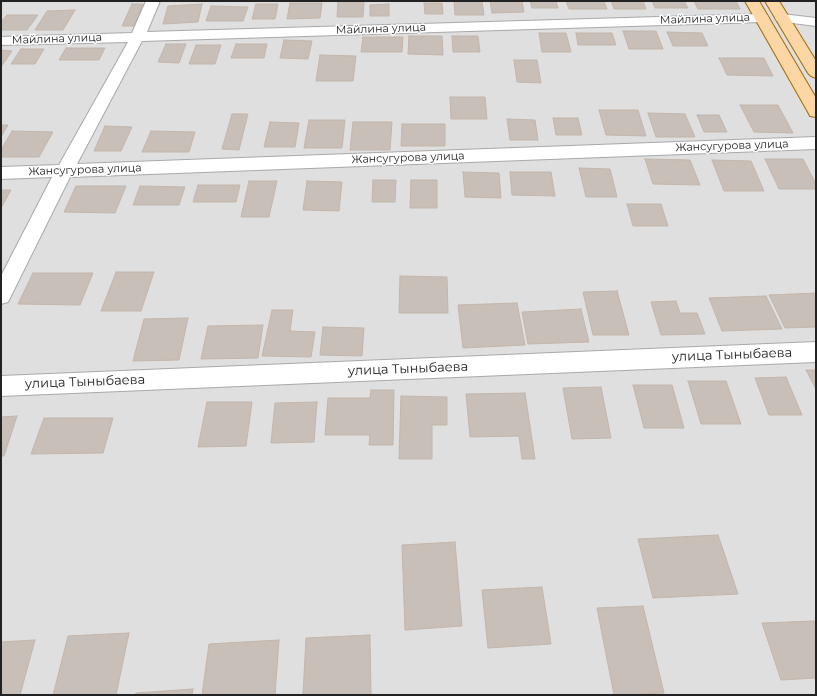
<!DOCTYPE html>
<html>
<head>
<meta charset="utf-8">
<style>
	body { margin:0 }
	#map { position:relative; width:817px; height:696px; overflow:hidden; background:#f2efe9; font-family:Montserrat,sans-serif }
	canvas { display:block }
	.frame { position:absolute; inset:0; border:2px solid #222; pointer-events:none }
</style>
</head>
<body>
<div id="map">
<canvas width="817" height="696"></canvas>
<div class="frame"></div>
</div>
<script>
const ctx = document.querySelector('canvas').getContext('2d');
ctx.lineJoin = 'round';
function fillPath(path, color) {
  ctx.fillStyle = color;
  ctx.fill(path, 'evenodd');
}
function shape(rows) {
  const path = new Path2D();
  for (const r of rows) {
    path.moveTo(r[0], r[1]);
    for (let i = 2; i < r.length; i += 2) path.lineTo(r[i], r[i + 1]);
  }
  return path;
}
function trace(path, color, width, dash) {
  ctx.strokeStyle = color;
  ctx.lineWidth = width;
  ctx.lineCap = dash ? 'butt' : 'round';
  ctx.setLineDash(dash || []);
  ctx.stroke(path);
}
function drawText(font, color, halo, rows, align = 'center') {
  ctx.font = font + ' Montserrat,sans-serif';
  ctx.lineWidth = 3;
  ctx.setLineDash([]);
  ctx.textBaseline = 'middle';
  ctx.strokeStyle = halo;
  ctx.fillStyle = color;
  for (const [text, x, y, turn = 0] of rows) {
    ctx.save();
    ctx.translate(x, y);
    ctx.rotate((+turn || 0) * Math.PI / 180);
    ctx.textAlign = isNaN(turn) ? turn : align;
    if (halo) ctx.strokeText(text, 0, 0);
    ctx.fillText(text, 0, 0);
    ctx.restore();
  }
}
const residential = shape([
	[1,1,816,1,816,695,1,695]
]);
const building = shape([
	[338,1,364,1,363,17,337,17,338,1],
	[454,1,482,1,484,15,455,15,454,1],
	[490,1,522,1,524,12,492,13,490,1],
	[530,1,556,1,558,8,532,8,530,1],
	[566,1,604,1,607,9,569,9,566,1],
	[611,1,643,1,646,9,614,9,611,1],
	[652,1,684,1,688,8,655,8,652,1],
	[694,1,736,1,740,9,698,9,694,1],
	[290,3,322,3,320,18,287,19,290,3],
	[424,3,442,3,443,14,425,14,424,3],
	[132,4,143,4,134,26,122,26,132,4],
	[202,4,198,22,163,24,168,6,202,4],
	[256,4,278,4,275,19,252,19,256,4],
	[389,4,389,16,370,16,370,5,389,4],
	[211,6,248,7,243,21,206,21,211,6],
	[75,10,63,30,35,30,47,11,75,10],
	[7,15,38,15,27,30,1,30,1,22,7,15],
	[623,31,656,31,663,49,629,49,623,31],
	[667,32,702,33,708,46,673,46,667,32],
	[539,33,566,33,571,52,542,52,539,33],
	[576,33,612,33,616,45,578,45,576,33],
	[409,36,442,36,443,55,408,54,409,36],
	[452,36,478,36,480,52,453,52,452,36],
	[363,37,403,37,402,52,361,52,363,37],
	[284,40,312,41,308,59,280,58,284,40],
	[166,44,186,44,179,63,158,62,166,44],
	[236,44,267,44,264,58,231,58,236,44],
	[196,45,221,45,215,64,189,64,196,45],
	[66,48,105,48,99,60,59,60,66,48],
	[21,49,44,49,35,64,11,64,21,49],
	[1,50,12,51,1,67,1,50],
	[320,55,356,56,353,81,316,81,320,55],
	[719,58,764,58,773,76,727,75,719,58],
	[514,60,537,60,541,83,517,82,514,60],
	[450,97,485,97,487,119,451,119,450,97],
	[740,105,778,105,793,133,754,132,740,105],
	[599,110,638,110,646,136,606,135,599,110],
	[648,113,685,114,695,137,656,137,648,113],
	[232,114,248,114,239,150,222,149,232,114],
	[697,115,719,115,727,132,704,132,697,115],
	[553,118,578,118,582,135,556,135,553,118],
	[507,119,535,120,538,140,510,140,507,119],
	[309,120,345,120,342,148,304,148,309,120],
	[270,122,299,123,295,147,264,147,270,122],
	[353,122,392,122,390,150,350,150,353,122],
	[402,124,445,124,445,146,401,146,402,124],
	[1,125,8,125,1,137,1,125],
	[105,126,132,127,121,151,94,151,105,126],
	[12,131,53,132,39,157,1,157,1,150,12,131],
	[151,131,195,132,189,152,142,152,151,131],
	[645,159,690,160,700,185,653,184,645,159],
	[765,159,803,159,816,184,816,189,779,189,765,159],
	[712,160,751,161,764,191,724,191,712,160],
	[579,168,610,169,617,197,586,197,579,168],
	[463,172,499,173,501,198,465,197,463,172],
	[510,172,551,172,555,196,512,195,510,172],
	[373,180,396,180,395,202,372,202,373,180],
	[411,180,437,180,437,208,410,208,411,180],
	[249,181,277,181,269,217,241,217,249,181],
	[307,181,342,182,339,211,303,210,307,181],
	[198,185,240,185,236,202,193,202,198,185],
	[76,186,126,186,115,213,64,212,76,186],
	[140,186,185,187,179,205,133,205,140,186],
	[1,190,11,190,1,208,1,190],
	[627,204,661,204,668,226,633,226,627,204],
	[116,272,154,272,141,311,101,311,116,272],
	[33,273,93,273,80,305,18,304,33,273],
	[400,276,447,277,448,313,399,313,400,276],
	[617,291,629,335,593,335,583,292,617,291],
	[816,293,816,327,785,328,769,295,816,293],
	[766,296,782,329,722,331,709,298,766,296],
	[676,301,680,313,697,313,705,334,661,335,651,302,676,301],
	[517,303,525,345,463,348,458,305,517,303],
	[581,309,589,342,528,344,522,312,581,309],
	[272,310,293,310,290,331,315,332,311,357,262,356,272,310],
	[188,318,179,360,133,361,144,319,188,318],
	[263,325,258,358,201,359,208,326,263,325],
	[323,327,364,328,362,356,320,355,323,327],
	[806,370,816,370,816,389,806,370],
	[786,377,802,415,769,415,755,378,786,377],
	[688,381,726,381,741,424,701,424,688,381],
	[633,385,672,385,684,428,644,428,633,385],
	[601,387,611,438,572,439,563,388,601,387],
	[371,390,394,390,393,445,369,445,370,435,325,435,328,398,370,398,371,390],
	[525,393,535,459,522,459,519,436,470,437,466,394,525,393],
	[401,396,447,397,447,425,432,425,432,459,399,459,401,396],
	[207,402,252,402,246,446,198,447,207,402],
	[317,402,314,442,271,443,275,403,317,402],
	[17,416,4,456,1,456,1,417,17,416],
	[44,418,113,418,103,453,31,454,44,418],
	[718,535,738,594,653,598,638,539,718,535],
	[455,542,462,626,405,630,402,545,455,542],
	[542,587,551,644,488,648,482,590,542,587],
	[643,606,664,693,614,695,597,608,643,606],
	[814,621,816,626,816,678,781,680,762,623,814,621],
	[129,633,116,695,53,695,68,636,129,633],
	[370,635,371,695,303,695,306,638,370,635],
	[35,640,20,695,1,695,1,642,35,640],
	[279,640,275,695,202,695,209,644,279,640],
	[193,689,192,695,135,695,136,693,193,689]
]);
const minor = shape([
	[146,1,160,1,147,32,762,14,767,15,769,18,767,21,762,22,142,41,77,164,816,137,816,149,70,177,8,302,1,304,1,276,52,177,1,179,1,167,59,165,128,42,1,45,1,37,132,33,146,1],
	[782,14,816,18,816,26,777,21,775,18,777,15,782,14],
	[816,342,816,362,1,396,1,376,816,342]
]);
const major = shape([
	[745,1,759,1,816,98,816,117,810,116,808,112,745,1],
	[765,1,779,1,816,61,816,78,811,76,808,73,765,1]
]);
const farStreetnames = [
	["Майлина улица",705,19,-2],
	["Майлина улица",381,29,-2],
	["Майлина улица",57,39,-2],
	["Жансугурова улица",732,146,-2],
	["Жансугурова улица",408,158,-2],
	["Жансугурова улица",85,170,-2]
];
const streetNames = [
	["улица Тыныбаева",732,355,-2],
	["улица Тыныбаева",408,369,-2],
	["улица Тыныбаева",85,382,-2]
];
fillPath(residential, '#e0dfdf');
fillPath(building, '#c7bfb8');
trace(building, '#c4b6ab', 1);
trace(minor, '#a9a9a9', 2);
trace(major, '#a06b00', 2);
fillPath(minor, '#fff');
fillPath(major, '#fcd6a4');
drawText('11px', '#222', '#fff', farStreetnames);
drawText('13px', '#222', '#fff', streetNames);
</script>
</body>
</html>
